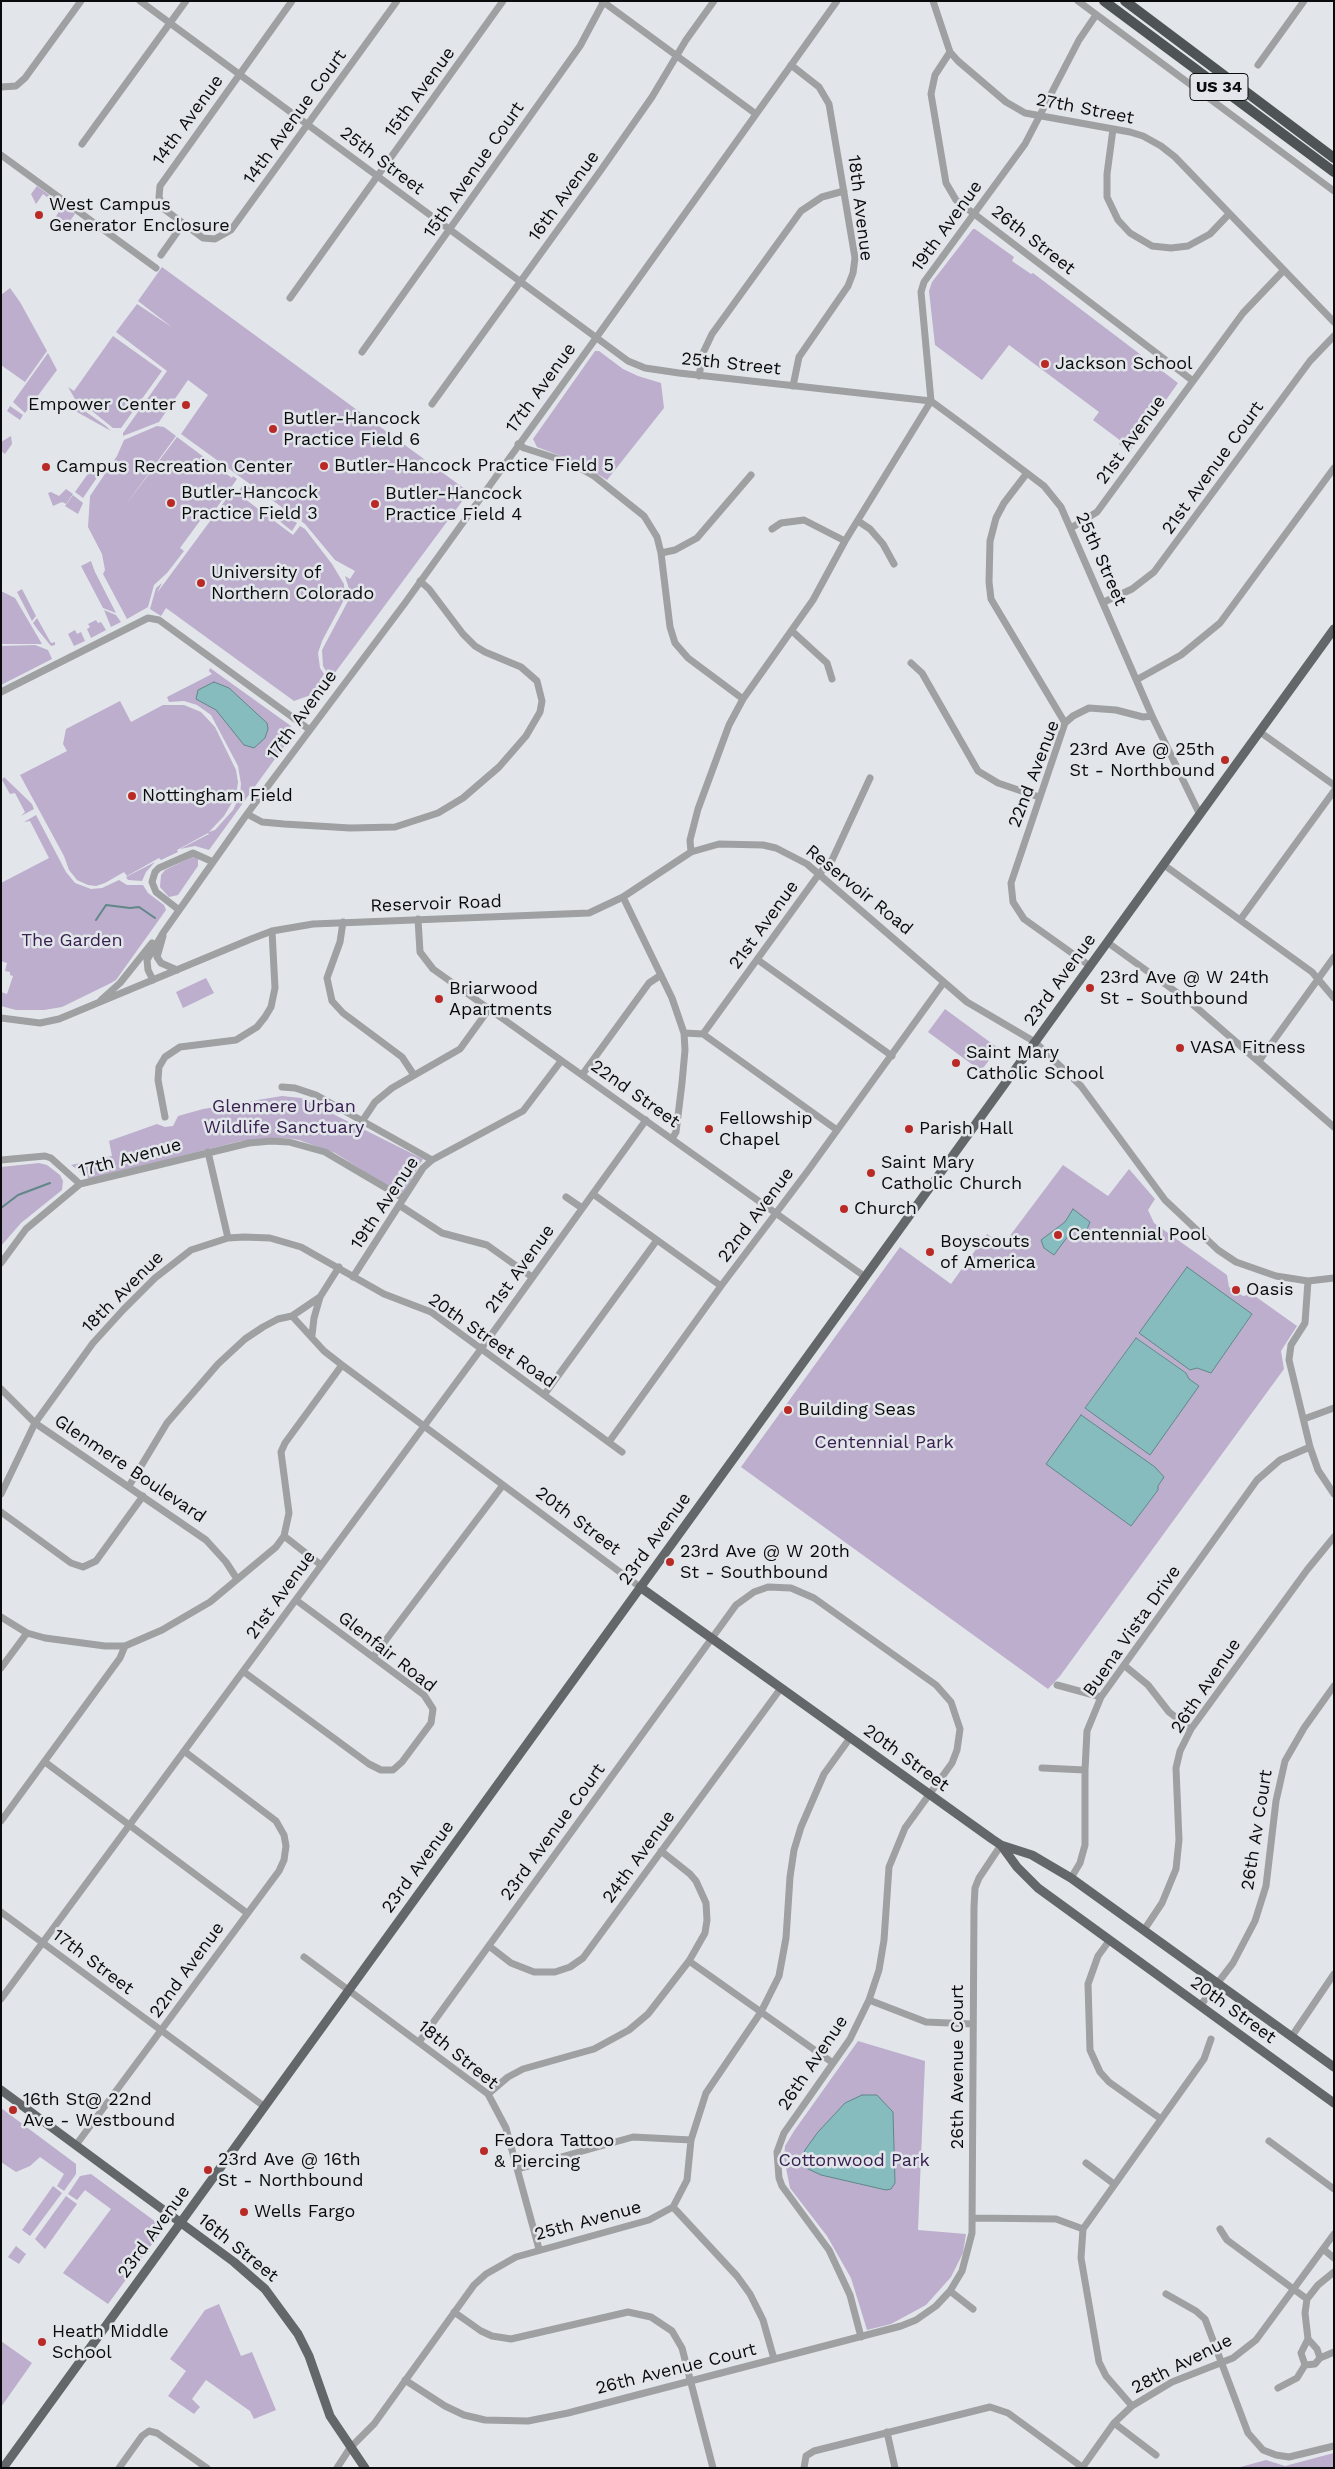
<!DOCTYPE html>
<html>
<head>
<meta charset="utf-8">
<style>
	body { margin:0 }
	#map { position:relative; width:1335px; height:2469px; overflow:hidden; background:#e2e6ea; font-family:"Work Sans",sans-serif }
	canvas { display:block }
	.frame { position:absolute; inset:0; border:2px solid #0a0b0d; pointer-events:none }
</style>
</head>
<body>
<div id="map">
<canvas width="1335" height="2469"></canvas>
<div class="frame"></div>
</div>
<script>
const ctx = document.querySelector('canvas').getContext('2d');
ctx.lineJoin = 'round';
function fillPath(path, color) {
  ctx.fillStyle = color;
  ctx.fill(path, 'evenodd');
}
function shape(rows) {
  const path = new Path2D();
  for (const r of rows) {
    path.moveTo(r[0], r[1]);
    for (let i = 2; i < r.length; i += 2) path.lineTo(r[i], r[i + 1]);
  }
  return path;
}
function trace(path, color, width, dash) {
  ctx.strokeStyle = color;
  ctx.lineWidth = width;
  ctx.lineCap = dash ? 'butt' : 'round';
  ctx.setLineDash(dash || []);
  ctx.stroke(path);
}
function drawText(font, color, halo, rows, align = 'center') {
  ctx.font = font + ' "Work Sans",sans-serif';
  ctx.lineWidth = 5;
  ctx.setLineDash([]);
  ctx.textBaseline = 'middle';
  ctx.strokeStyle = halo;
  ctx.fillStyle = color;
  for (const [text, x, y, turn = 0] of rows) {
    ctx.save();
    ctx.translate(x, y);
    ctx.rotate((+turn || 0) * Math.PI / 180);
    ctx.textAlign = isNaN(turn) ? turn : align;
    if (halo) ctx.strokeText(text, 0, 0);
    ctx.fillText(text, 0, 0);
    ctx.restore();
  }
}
const green = shape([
	[37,186,75,214,69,222,55,218,61,208,43,194,36,204,31,194],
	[973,229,975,229,1014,257,1012,261,1031,274,1033,273,1178,383,1129,452,1119,444,1121,441,1093,420,1099,412,1009,345,982,380,935,345,929,291,932,282],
	[162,267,469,492,334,674,328,669,326,671,323,666,322,650,348,601,350,592,345,576,350,579,355,571,335,560,305,524,181,434,208,395,188,380,159,422,123,436,123,433,167,371,116,332,137,304,173,328,138,301],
	[10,288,20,302,47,351,25,382,1,365,1,295],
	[113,336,162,371,121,428,113,428,92,411,94,409,91,407,89,409,75,399,68,387,74,391],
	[595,351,599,351,623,369,638,376,661,383,664,408,607,480,582,464,537,447,533,439],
	[48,353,57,370,25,413,13,402],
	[72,402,106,426,111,431,68,407],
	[10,406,23,415,20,420,7,411],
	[157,426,164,427,176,436,125,506,177,437,232,478,233,476,237,479,210,517,205,514,180,548,184,551,167,573,154,585,148,607,127,619,103,574,105,570,102,554,88,527,90,496,117,456,124,440],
	[11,436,12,444,5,454,1,451,1,442],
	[92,468,98,472,98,476,83,498,75,492],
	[244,483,258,494,254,499,251,500,239,491],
	[66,489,73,494,66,504,62,502,53,506,48,493,51,492,59,496],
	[233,490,293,535,300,526,305,529,332,564,344,584,345,598,322,641,318,653,320,668,324,674,322,677,328,682,322,691,294,701,166,608,161,616,150,609,156,588,162,583,157,593],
	[73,495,83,503,78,514,65,506],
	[282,512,297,523,292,531,278,520],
	[91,561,95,572,116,613,103,608,81,566],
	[22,589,36,616,32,621,17,592],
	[1,591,15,598,42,644,1,644],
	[104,610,116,615,121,622,111,627],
	[37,618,51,643,55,642,55,645,51,646,38,630,33,623],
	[96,620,98,623,101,622,106,630,91,638,87,629,90,627,88,624],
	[75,630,77,634,81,632,85,641,74,646,68,634],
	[35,645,48,650,52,659,1,685,1,646],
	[210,668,291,726,293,734,209,850,195,846,180,849,209,834,208,833,177,850,178,852,161,860,159,858,127,876,124,872,105,883,96,886,88,885,77,880,69,870,64,856,20,775,67,751,63,744,66,729,120,701,131,722,163,705,184,705,201,712,215,727,236,770,238,782,236,796,224,816,209,832,215,830,233,810,240,795,241,784,238,766,211,715,197,705,184,701,169,702,167,697,212,674,209,671],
	[4,777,32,804,34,809,21,816,25,812,15,793,10,794,2,780],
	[36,815,66,872,75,883,91,889,102,888,119,880,127,885,143,885,148,893,164,905,166,910,116,980,111,983,62,1007,44,1010,16,1010,1,1006,1,992,7,994,13,976,10,975,10,972,5,971,7,963,1,961,1,883,49,858,30,821,24,822],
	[192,857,198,858,198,866,178,895,169,897,160,887,161,875,165,870],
	[155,862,146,872,142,881,128,880,126,877],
	[206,978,214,993,183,1008,176,992],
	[945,1009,998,1048,981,1071,928,1032],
	[282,1096,301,1098,423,1159,402,1195,335,1153,299,1140,287,1138,241,1141,90,1179,71,1165,112,1156,109,1141,157,1124,165,1127,173,1126,178,1116,203,1109],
	[39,1163,47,1165,60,1175,63,1181,62,1190,21,1223,1,1246,1,1167],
	[1063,1165,1108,1196,1129,1169,1155,1199,1148,1210,1154,1223,1227,1275,1229,1287,1243,1296,1252,1294,1297,1326,1281,1351,1284,1369,1060,1676,1048,1689,741,1467,900,1247,951,1284,987,1234,1003,1245],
	[1252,1314,1211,1372,1197,1368],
	[1136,1338,1186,1373,1189,1379,1199,1386,1085,1408],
	[858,2041,925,2061,918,2230,966,2234,963,2253,951,2277,926,2305,891,2324,867,2330,851,2278,827,2236,790,2188,784,2158,785,2146,794,2131],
	[1,2108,76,2164,76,2174,64,2191,57,2186,64,2174,40,2157,30,2166,16,2172,1,2162],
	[91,2174,160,2225,161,2232,108,2304,63,2273,111,2209,85,2190,77,2200,68,2194,80,2176],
	[53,2186,62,2193,30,2236,22,2230],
	[66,2196,77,2204,45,2249,35,2239],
	[16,2246,26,2254,19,2264,8,2257],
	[219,2304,241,2356,252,2352,276,2410,254,2419,250,2411,206,2380,192,2399,200,2407,194,2414,168,2396,186,2371,170,2359,205,2310],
	[1,2341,32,2363,1,2407],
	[1334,2453,1334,2468,1237,2468,1266,2460,1285,2466]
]);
const water = shape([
	[214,682,229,688,267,723,268,729,265,738,254,748,244,745,216,710,196,699,198,690,214,682],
	[1073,1209,1090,1222,1086,1232,1074,1228,1054,1255,1044,1248,1041,1240,1065,1222,1073,1209],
	[1187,1267,1252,1314,1211,1373,1197,1368,1190,1370,1139,1333,1187,1267],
	[1136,1338,1186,1373,1189,1379,1199,1386,1150,1455,1085,1408,1136,1338],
	[1081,1415,1155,1467,1164,1477,1158,1486,1158,1490,1131,1526,1046,1464,1081,1415],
	[862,2095,877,2095,893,2112,895,2183,891,2189,886,2190,821,2175,806,2168,801,2160,805,2150,818,2132,845,2103,862,2095]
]);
const stream = shape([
	[96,920,106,905,130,908,139,907,155,918],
	[1,1208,18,1195,50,1183]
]);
const minor = shape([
	[140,1,628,361,645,368,679,373,931,401,973,432,1044,486,1061,507,1152,716,1200,815],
	[292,1,160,186,159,197,164,209,203,238,215,239,231,230,397,1],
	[602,1,756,114],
	[933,1,950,52,958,61,1006,102,1025,113,1130,132,1143,136,1161,146,1175,157,1334,322],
	[1078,1,1334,191],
	[950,52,935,75,931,94,946,183,956,200,1193,381],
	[791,65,819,87,829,104,855,258,853,273,848,286,799,357,793,386],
	[1258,65,1304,1],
	[1,87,16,86,25,78,81,1],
	[1113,129,1107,174,1107,197,1118,220,1130,233,1152,246,1171,248,1188,246,1210,234,1229,214],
	[82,144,186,1],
	[1,155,156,268],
	[161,255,183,224],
	[290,298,503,1],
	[362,352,580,46,604,1],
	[699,376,703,353,712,334,801,211,822,197,844,191],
	[432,404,601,170,652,97,686,40,714,1],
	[518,444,524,448,571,463,594,476,644,516,657,537,661,553,670,627,675,643,688,658,743,699],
	[1027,473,1004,503,996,518,990,541,989,582,991,599,1065,723],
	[858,521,870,529,883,544,894,564],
	[1071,528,1097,512,1243,313,1284,270],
	[772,529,781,523,804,520,845,541],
	[661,553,675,550,697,538,751,475],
	[1104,602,1132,589,1154,572,1310,361,1334,336],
	[792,631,827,663,832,679],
	[911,663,922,673,978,771,998,783,1039,797],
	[1138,679,1181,655,1220,623,1334,468],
	[1,692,148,618,159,620,310,730],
	[1260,732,1334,785],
	[247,814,262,822,284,824,350,828,395,827,438,813,463,798,499,767,526,736,540,712,542,701,537,681,521,667,485,652,475,646,463,634,429,589,420,581],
	[691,852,690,840,698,809,729,725,743,699,813,600,845,541,931,401,921,292,924,282,1025,144,1079,40,1096,15],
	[1164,865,1312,972,1334,998],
	[623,897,672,998,684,1033,685,1050,682,1083,676,1132,672,1139],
	[179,910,156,892,152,882,155,872,159,868,193,853,213,862],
	[418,919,420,952,433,969,864,1276],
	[1240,920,1334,791],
	[343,922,340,942,327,978,332,1001,343,1013,402,1057,414,1075],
	[163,936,157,957,161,963,177,970],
	[1107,942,1190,1002,1334,1127],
	[758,960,892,1056],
	[1090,966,1024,919,1013,902,1011,883,1065,723,1073,716,1089,708,1116,710,1143,717,1152,716],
	[153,980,148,970,147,960,163,933,247,814,405,603,596,338,837,1],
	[101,1000,120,983,152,943],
	[1,1018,40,1023,59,1019,251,939,272,931,313,924,589,913,623,897,691,852,719,844,763,845,776,848,807,864,967,1002,1035,1042,1081,1086,1165,1200,1218,1250,1236,1262,1276,1276,1308,1281,1334,1278],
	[684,1033,703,1034,837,1130],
	[703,1034,819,874,832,860,870,778],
	[1259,1061,1334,957],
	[582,1075,649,983,661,975],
	[282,1087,295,1088,316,1095,432,1160],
	[165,1117,158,1080,159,1067,165,1057,180,1047,236,1040,257,1027,265,1017,271,1007,275,988,272,931],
	[363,1120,375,1102,392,1088,460,1049,489,1009],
	[208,1152,228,1238],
	[1,1160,45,1156,51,1158,80,1184],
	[593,1194,721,1286],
	[566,1197,582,1208],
	[399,1205,442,1233,487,1245,532,1277],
	[1,1263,26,1229,80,1184,249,1143,271,1141,289,1142,325,1152,403,1198],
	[353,1277,423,1168,432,1160,523,1111,561,1061],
	[1308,1281,1305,1323,1291,1345,1289,1360,1310,1447,1318,1470,1334,1494],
	[292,1316,324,1351,342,1365,640,1587],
	[312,1335,314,1318,320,1297,339,1267],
	[1,1389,35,1423,206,1540,226,1562,237,1579],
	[544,1395,657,1240],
	[1304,1419,1334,1408],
	[609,1442,721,1286,807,1172,944,982],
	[129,1486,167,1423,218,1364,245,1339,263,1327,278,1319,292,1316,320,1297],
	[1,1494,35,1423,93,1343,123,1310,155,1278,191,1250,228,1238,244,1237,270,1238,301,1247,384,1294,431,1312,622,1452],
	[1,1512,71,1563,83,1567,96,1561,143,1496],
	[284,1536,321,1565],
	[1,1617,27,1633,45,1638,105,1646,125,1646,162,1630,210,1602,276,1547,284,1536,289,1513,281,1452,285,1443,342,1365],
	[373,1657,503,1485],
	[1125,1666,1148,1685,1169,1712,1191,1729],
	[1,1668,27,1633],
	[244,1672,369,1764,381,1770,393,1770,402,1762,431,1723,433,1709,424,1695,296,1600],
	[1057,1685,1101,1697],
	[45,1762,247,1913],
	[1042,1768,1085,1770],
	[1,1821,120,1658,125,1646],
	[1071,1878,1080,1863,1085,1845,1085,1770,1087,1731,1101,1697,1257,1480,1280,1460,1310,1447],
	[1,1912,265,2107],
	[1144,1930,1162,1903,1176,1869,1179,1840,1176,1768,1180,1751,1191,1729,1307,1570,1334,1537],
	[1109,1941,1098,1956,1088,1984,1090,2050,1100,2072,1109,2082,1161,2119],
	[489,1946,511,1963,534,1972,555,1972,570,1967,583,1958,781,1688],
	[304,1957,488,2094,506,2128,539,2249],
	[689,1961,833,2063],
	[1,1999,481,1349,646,1120],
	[869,2000,926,2022,973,2024],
	[1200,2006,1233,1963,1255,1921,1266,1886,1276,1801,1285,1761,1304,1728,1334,1686],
	[1292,2036,1334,1974],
	[419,2042,736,1605,754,1592,768,1587,791,1588,814,1598,936,1685,951,1702,960,1729,957,1750,952,1763,905,1828,889,1867,884,1940,879,1970,869,2000,850,2039,784,2133,777,2152,779,2178,782,2186,829,2250,850,2295,861,2337],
	[488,2094,508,2077,523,2069,594,2049,629,2030,648,2014,689,1961,705,1933,707,1920,706,1903,696,1881,690,1874,661,1851],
	[1269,2141,1334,2189],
	[76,2145,279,1871,284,1860,286,1846,284,1835,276,1821,184,1751],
	[1086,2163,1114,2184],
	[518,2169,633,2137,691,2140],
	[673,2207,737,2276,750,2294,763,2320,774,2359],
	[973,2218,1056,2219,1083,2229],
	[1220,2229,1227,2240,1307,2299],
	[1323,2249,1334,2258],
	[950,2291,973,2309],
	[1166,2294,1196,2311,1205,2319,1248,2433,1263,2450,1276,2455,1289,2457,1334,2446],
	[454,2312,481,2331,492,2336,511,2339,628,2312,651,2317,672,2331,682,2348,713,2468],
	[1308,2339,1317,2349,1320,2358],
	[1305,2365,1301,2353,1308,2339,1305,2313,1307,2299,1318,2285,1334,2272],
	[1305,2365,1315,2364,1320,2358,1334,2352],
	[405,2380,445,2406,464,2415,485,2420,528,2421,568,2413,901,2326,916,2320,936,2306,950,2291,962,2271,972,2233,974,1907,975,1888,979,1878,1001,1845],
	[1278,2388,1297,2378,1305,2365],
	[1132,2406,1106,2376,1099,2362,1081,2258,1083,2229,1204,2059,1211,2039],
	[1114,2423,1156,2455],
	[887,2432,895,2468],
	[119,2468,142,2436,149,2431,157,2433,207,2468],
	[337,2468,350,2448,374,2424,474,2285,486,2274,516,2257,649,2220,673,2207,687,2180,691,2140,706,2093,761,2012,779,1976,786,1938,790,1877,794,1850,801,1827,824,1774,850,1738],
	[804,2468,806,2456,814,2451,990,2407,1008,2413,1082,2467],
	[1082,2468,1114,2423,1132,2406,1172,2382,1233,2358,1256,2340,1334,2234]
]);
const major = shape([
	[640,1587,992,1839,1001,1845,1032,1855,1071,1878,1334,2067],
	[1001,1845,1017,1867,1038,1888,1334,2103],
	[1,2090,234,2262,265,2289,298,2334,309,2356,330,2416,365,2468],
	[3,2468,1334,629]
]);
const highway = shape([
	[1104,1,1334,172],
	[1125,1,1334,158]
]);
const markers = [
	[39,215,5,"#b92a26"],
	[1045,364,5,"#b92a26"],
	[186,405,5,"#b92a26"],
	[273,429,5,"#b92a26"],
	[324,466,5,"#b92a26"],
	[46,467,5,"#b92a26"],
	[171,503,5,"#b92a26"],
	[375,504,5,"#b92a26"],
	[201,583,5,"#b92a26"],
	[1225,760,5,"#b92a26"],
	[132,796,5,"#b92a26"],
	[1090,988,5,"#b92a26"],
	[439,999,5,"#b92a26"],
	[1180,1048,5,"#b92a26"],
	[956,1063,5,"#b92a26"],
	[709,1129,5,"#b92a26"],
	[909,1129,5,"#b92a26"],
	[871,1173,5,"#b92a26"],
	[844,1209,5,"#b92a26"],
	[1058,1235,5,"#b92a26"],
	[930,1252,5,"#b92a26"],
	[1236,1290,5,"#b92a26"],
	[788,1410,5,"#b92a26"],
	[670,1562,5,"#b92a26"],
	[13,2110,5,"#b92a26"],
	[484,2151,5,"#b92a26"],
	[208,2170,5,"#b92a26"],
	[244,2212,5,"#b92a26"],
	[42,2342,5,"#b92a26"]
];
const shields = [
	[1219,87,58]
];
const shieldNames = [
	["US 34",1219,87]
];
const streetNames = [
	["15th Avenue",420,92,-54],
	["27th Street",1085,109,11],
	["14th Avenue Court",295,117,-54],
	["14th Avenue",188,120,-54],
	["25th Street",382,161,37],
	["15th Avenue Court",474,170,-55],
	["16th Avenue",564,196,-54],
	["18th Avenue",860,208,83],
	["19th Avenue",947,226,-54],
	["26th Street",1033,240,38],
	["25th Street",731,364,6],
	["17th Avenue",541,388,-54],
	["21st Avenue",1131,440,-54],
	["21st Avenue Court",1213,468,-54],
	["25th Street",1101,559,66],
	["17th Avenue",302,715,-54],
	["22nd Avenue",1034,774,-69],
	["Reservoir Road",859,890,39],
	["Reservoir Road",436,904,-2],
	["21st Avenue",764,925,-54],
	["23rd Avenue",1060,980,-54],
	["22nd Street",635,1094,35],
	["17th Avenue",130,1158,-15],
	["19th Avenue",385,1203,-56],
	["22nd Avenue",756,1215,-53],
	["21st Avenue",520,1269,-54],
	["18th Avenue",123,1292,-45],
	["20th Street Road",492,1341,35],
	["Glenmere Boulevard",130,1469,34],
	["20th Street",578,1521,37],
	["23rd Avenue",655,1539,-54],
	["21st Avenue",281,1595,-54],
	["Buena Vista Drive",1132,1631,-55],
	["Glenfair Road",387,1652,38],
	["26th Avenue",1206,1686,-56],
	["20th Street",906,1758,36],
	["26th Av Court",1257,1830,-81],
	["23rd Avenue Court",553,1832,-54],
	["24th Avenue",639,1857,-54],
	["23rd Avenue",418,1867,-54],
	["17th Street",93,1962,37],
	["22nd Avenue",187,1970,-54],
	["20th Street",1233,2010,36],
	["18th Street",458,2055,39],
	["26th Avenue",813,2063,-56],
	["26th Avenue Court",958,2067,-90],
	["25th Avenue",588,2221,-15],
	["23rd Avenue",154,2232,-54],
	["16th Street",238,2248,39],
	["28th Avenue",1182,2364,-27],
	["26th Avenue Court",676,2369,-14]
];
const poiNames = [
	["West Campus",49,205],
	["Generator Enclosure",49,226],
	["Jackson School",1055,364],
	["Empower Center",176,405,"right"],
	["Butler-Hancock",283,419],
	["Practice Field 6",283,440],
	["Butler-Hancock Practice Field 5",334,466],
	["Campus Recreation Center",56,467],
	["Butler-Hancock",181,493],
	["Practice Field 3",181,514],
	["Butler-Hancock",385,494],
	["Practice Field 4",385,515],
	["University of",211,573],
	["Northern Colorado",211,594],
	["23rd Ave @ 25th",1215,750,"right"],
	["St - Northbound",1215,771,"right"],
	["Nottingham Field",142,796],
	["23rd Ave @ W 24th",1100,978],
	["St - Southbound",1100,999],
	["Briarwood",449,989],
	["Apartments",449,1010],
	["VASA Fitness",1190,1048],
	["Saint Mary",966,1053],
	["Catholic School",966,1074],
	["Fellowship",719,1119],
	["Chapel",719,1140],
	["Parish Hall",919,1129],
	["Saint Mary",881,1163],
	["Catholic Church",881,1184],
	["Church",854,1209],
	["Centennial Pool",1068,1235],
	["Boyscouts",940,1242],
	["of America",940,1263],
	["Oasis",1246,1290],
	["Building Seas",798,1410],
	["23rd Ave @ W 20th",680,1552],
	["St - Southbound",680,1573],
	["16th St@ 22nd",23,2100],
	["Ave - Westbound",23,2121],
	["Fedora Tattoo",494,2141],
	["& Piercing",494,2162],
	["23rd Ave @ 16th",218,2160],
	["St - Northbound",218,2181],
	["Wells Fargo",254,2212],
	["Heath Middle",52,2332],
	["School",52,2353]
];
const parkNames = [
	["The Garden",72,941],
	["Glenmere Urban",284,1107],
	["Wildlife Sanctuary",284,1128],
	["Centennial Park",884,1443],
	["Cottonwood Park",854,2161]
];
fillPath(green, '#bcaecc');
fillPath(water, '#86bcbe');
trace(water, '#618789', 1);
trace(stream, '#618789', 2);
trace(minor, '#9ea0a1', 7);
trace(major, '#636769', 9);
trace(highway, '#4e5355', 10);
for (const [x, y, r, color] of markers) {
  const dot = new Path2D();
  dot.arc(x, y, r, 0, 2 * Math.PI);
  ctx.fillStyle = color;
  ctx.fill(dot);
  trace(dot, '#e2e6ea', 2);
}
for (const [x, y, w] of shields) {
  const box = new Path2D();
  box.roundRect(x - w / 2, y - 13.5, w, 27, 4);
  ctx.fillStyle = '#e2e6ea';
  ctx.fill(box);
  trace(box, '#0a0b0d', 1);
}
drawText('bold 16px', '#0a0b0d', null, shieldNames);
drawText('18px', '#0a0b0d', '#e2e6ea', streetNames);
drawText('18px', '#0a0b0d', '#e2e6ea', poiNames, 'left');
drawText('18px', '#392050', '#e2e6ea', parkNames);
</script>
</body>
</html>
